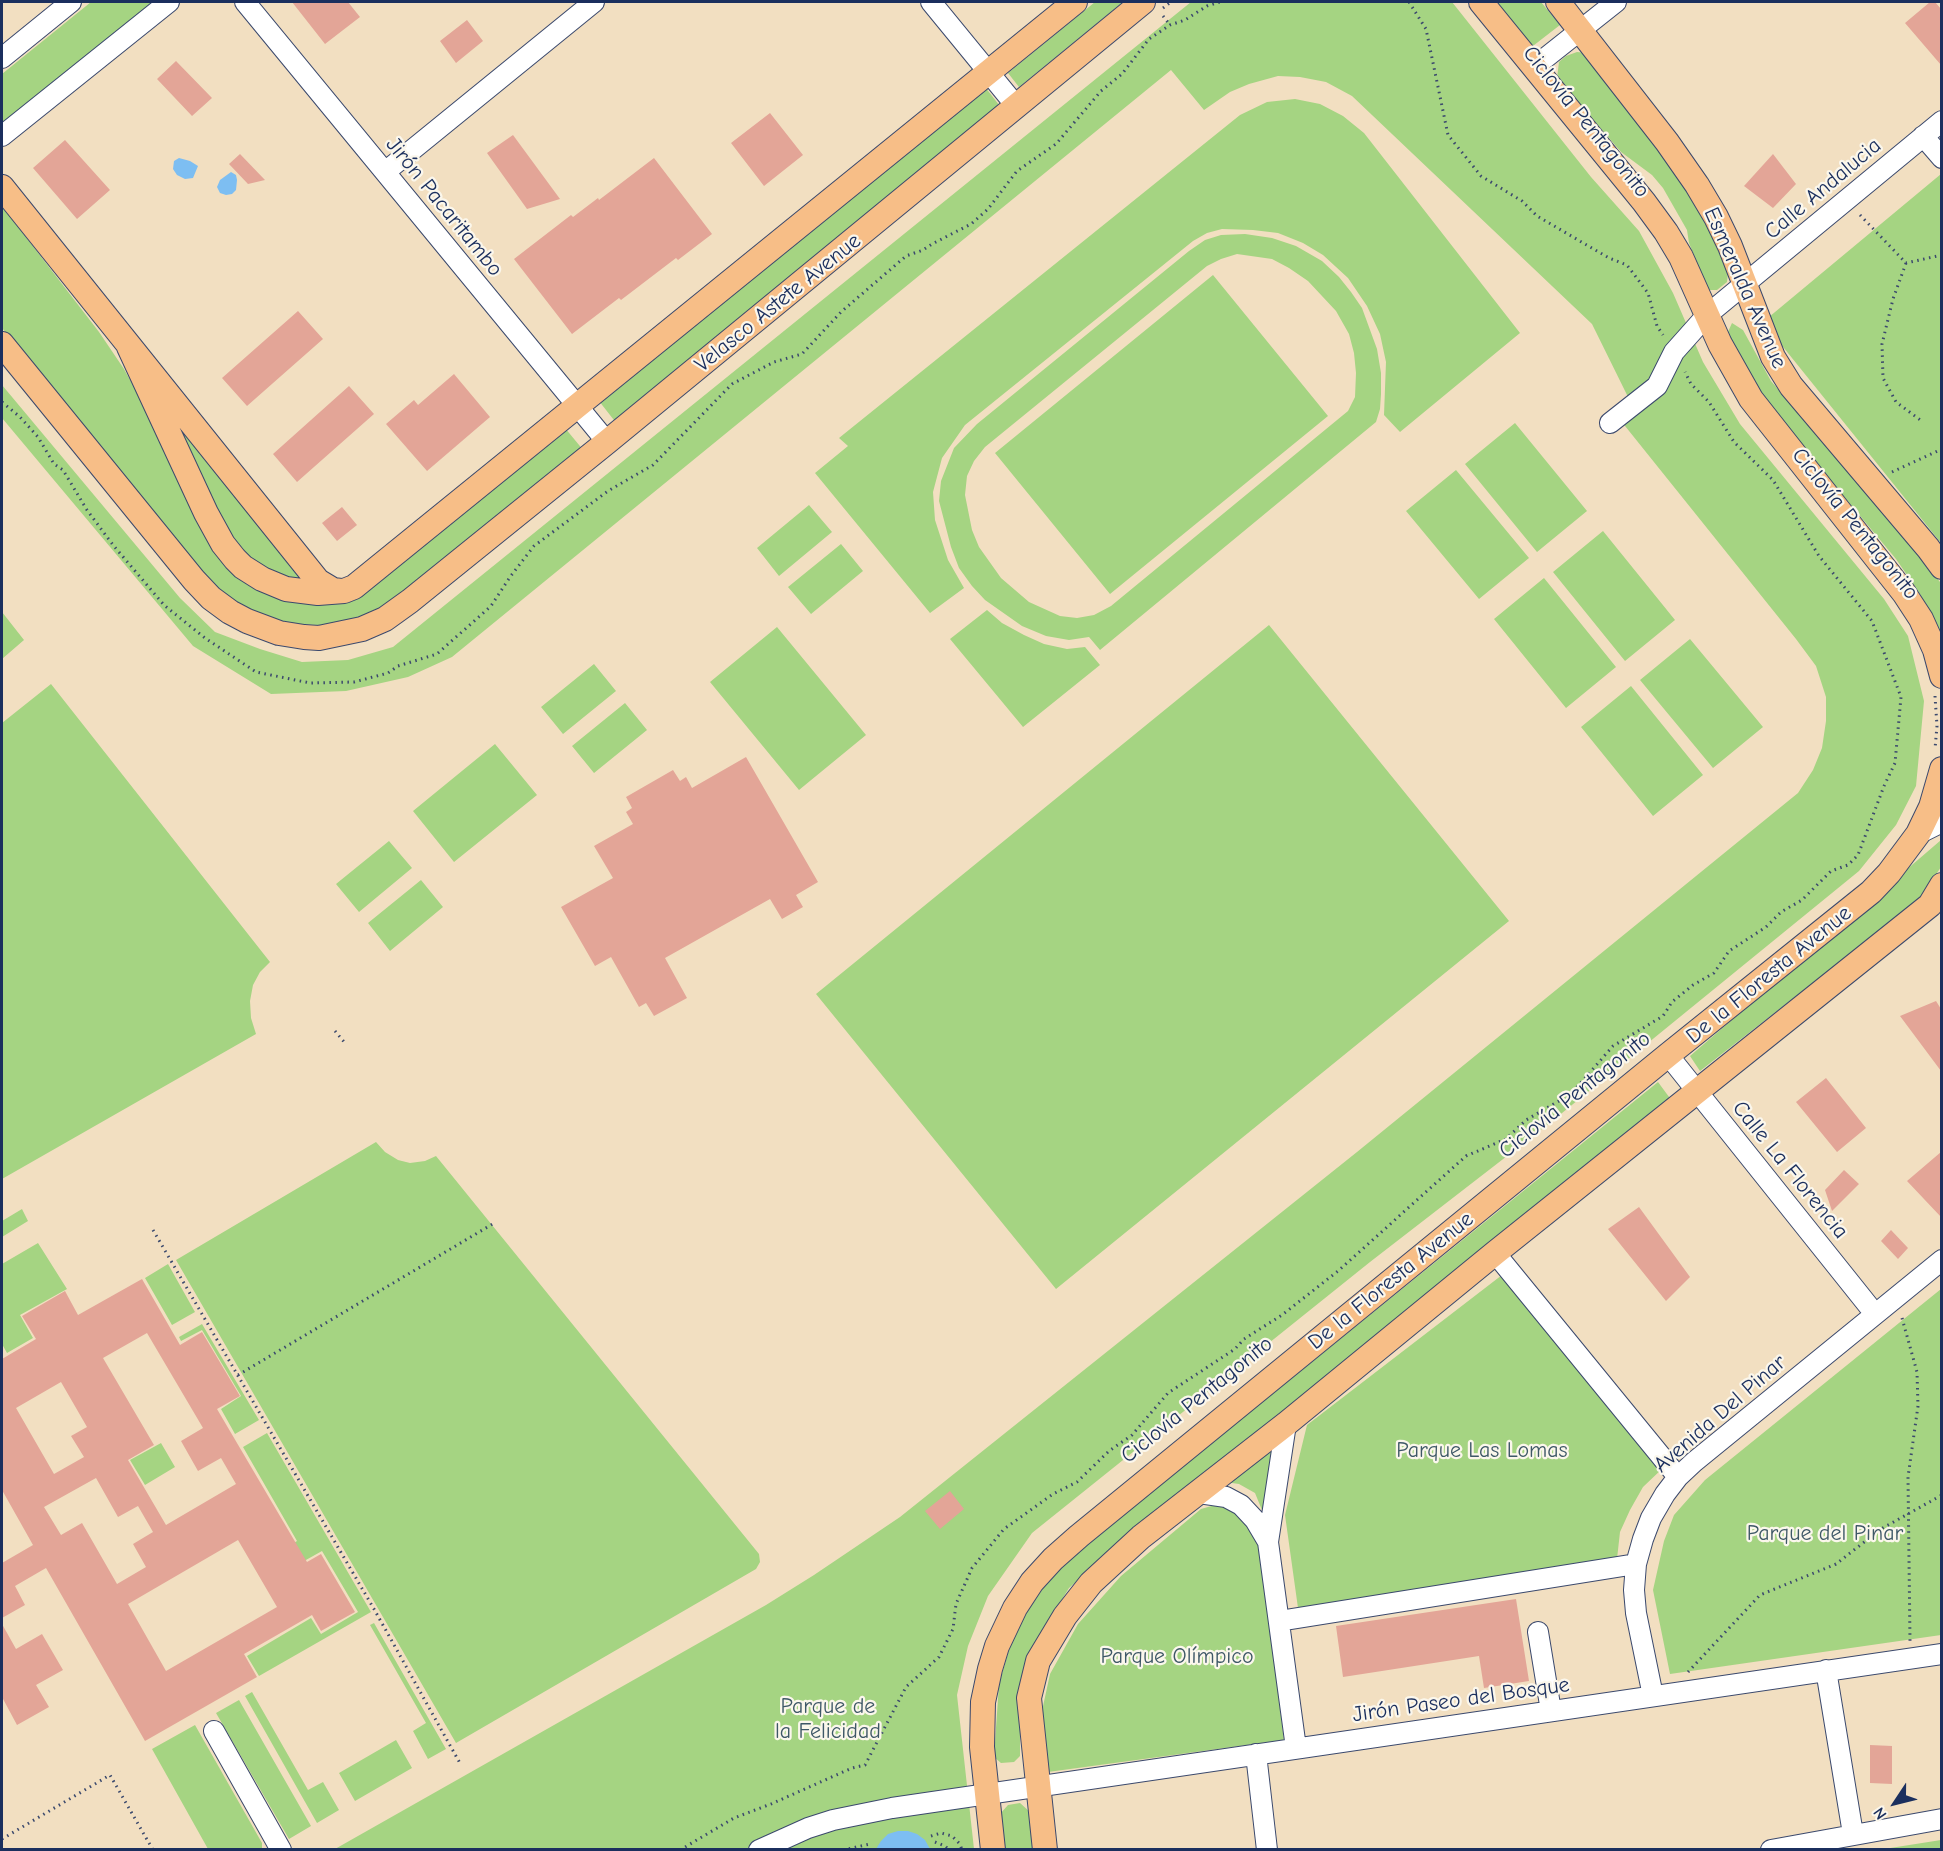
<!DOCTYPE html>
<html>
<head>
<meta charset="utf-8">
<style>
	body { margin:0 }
	#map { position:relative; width:1943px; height:1851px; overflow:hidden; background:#f2dfc1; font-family:"Comic Neue",sans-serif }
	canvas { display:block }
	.frame { position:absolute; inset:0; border:3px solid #1b2f5e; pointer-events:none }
	.north { position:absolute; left:1865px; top:1773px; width:60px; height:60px; -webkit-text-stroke:4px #fbf7ec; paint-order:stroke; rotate:235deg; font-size:16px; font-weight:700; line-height:24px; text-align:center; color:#1b2f5e }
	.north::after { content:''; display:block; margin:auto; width:21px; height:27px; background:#1b2f5e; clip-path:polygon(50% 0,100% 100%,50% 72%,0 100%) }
</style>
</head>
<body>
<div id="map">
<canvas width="1943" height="1851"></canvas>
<div class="frame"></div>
<div class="north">N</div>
</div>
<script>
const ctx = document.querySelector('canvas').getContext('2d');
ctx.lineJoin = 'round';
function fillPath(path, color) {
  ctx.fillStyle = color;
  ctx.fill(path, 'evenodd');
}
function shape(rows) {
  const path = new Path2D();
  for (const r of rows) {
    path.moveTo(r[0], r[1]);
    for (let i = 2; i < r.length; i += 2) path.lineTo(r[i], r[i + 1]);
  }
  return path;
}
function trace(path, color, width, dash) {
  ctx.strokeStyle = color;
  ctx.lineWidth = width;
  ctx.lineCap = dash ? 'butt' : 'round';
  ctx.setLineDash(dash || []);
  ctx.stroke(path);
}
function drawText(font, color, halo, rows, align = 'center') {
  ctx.font = font + ' "Comic Neue",sans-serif';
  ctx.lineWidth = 4.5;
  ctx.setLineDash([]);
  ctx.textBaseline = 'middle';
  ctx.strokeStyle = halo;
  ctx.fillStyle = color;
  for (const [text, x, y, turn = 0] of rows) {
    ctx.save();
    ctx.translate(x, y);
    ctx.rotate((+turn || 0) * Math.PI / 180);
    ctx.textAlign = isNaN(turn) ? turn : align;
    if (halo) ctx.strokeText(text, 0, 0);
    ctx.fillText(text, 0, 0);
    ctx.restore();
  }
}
const green = shape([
	[91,2,157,2,2,126,2,74],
	[1095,2,1123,2,1019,87,1008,73],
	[1191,2,1452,2,1591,177,1639,231,1673,293,1703,362,1740,424,1884,599,1908,636,1924,701,1916,786,1896,825,1859,871,1551,1122,1370,1262,1032,1533,988,1596,968,1646,957,1695,974,1849,335,1849,766,1605,814,1575,900,1517,1357,1152,1798,793,1813,770,1822,748,1826,721,1826,697,1816,666,1796,639,1613,411,1629,399,1592,324,1352,96,1326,82,1300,77,1278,76,1249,84,1230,92,1204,110,1171,70,452,657,408,677,346,691,271,694,193,646,2,418,2,385,180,598,215,632,260,649,302,662,348,660,393,647],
	[1491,2,1541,2,1560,25,1529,49],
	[1577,52,1587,53,1696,200,1728,273,1727,282,1717,290,1708,290,1689,243,1687,230,1663,188,1652,175,1621,152,1557,78,1559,62,1566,56],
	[985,87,1003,110,617,424,599,401],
	[1295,99,1320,104,1343,116,1364,133,1520,333,1400,432,1384,415,1386,362,1380,334,1367,306,1348,278,1323,255,1303,243,1278,233,1253,230,1222,229,1207,233,1193,241,965,425,942,458,933,492,935,520,948,560,964,588,930,613,815,473,848,446,839,438,1240,115,1267,102],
	[1941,174,1941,543,1763,322],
	[2,206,99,332,124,369,147,411,205,534,315,602,565,428,584,451,383,608,361,618,331,625,317,625,292,624,268,618,243,607,219,592,201,572,2,328],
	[1245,234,1272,238,1296,246,1322,261,1339,277,1351,292,1362,308,1377,349,1381,373,1381,394,1380,409,1376,422,1100,650,1089,637,1069,640,1046,636,1022,626,985,600,972,586,959,568,951,547,939,501,941,481,954,448,977,424,1189,251,1205,240,1221,235],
	[1237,254,1272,259,1289,268,1308,281,1336,311,1349,334,1354,353,1356,373,1355,397,1348,411,1111,606,1094,615,1077,618,1060,616,1029,602,1001,578,979,547,972,530,965,495,967,476,974,461,985,447,1207,266,1221,259],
	[1213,275,1328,416,1110,594,995,453],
	[1732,323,1743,330,1771,381,1915,549,1940,582,1942,586,1941,636,1920,594,1896,559,1765,402,1727,334],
	[1515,423,1587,511,1537,552,1465,464],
	[177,424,309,583,264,570,230,540],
	[1456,470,1529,558,1479,599,1406,511],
	[809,505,832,532,779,576,757,548],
	[1603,531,1675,620,1625,661,1553,572],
	[841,544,863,571,811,614,788,587],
	[1544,578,1616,667,1566,708,1494,619],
	[987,610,1002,623,1024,635,1044,644,1067,649,1085,647,1100,665,1023,727,950,639],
	[2,612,24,640,2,659],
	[1269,625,1509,921,1056,1289,816,994],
	[777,627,866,735,799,790,710,682],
	[1690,639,1763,727,1713,768,1640,680],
	[594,664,616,691,563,734,541,707],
	[51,684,270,962,260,972,253,985,250,1001,251,1018,256,1034,2,1179,2,723],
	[1631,686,1703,775,1653,816,1581,727],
	[625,703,647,730,594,773,572,746],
	[495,744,537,795,454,862,413,811],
	[1941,840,1941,867,1919,900,1700,1071,1690,1056],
	[389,841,412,868,359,912,336,884],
	[421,880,443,907,390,951,368,923],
	[1658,1082,1672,1101,1125,1538,1069,1588,1036,1641,1020,1706,1020,1756,1014,1762,1001,1763,994,1757,999,1684,1015,1630,1056,1569],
	[376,1142,385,1152,398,1160,410,1163,425,1161,436,1156,759,1554,760,1562,756,1569,456,1743,176,1260],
	[22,1209,28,1221,2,1237,2,1221],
	[38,1243,67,1289,20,1315,33,1338,7,1353,2,1344,2,1264],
	[168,1264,195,1312,172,1325,145,1278],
	[1502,1275,1663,1468,1643,1487,1630,1510,1620,1532,1617,1559,1298,1608,1285,1515,1307,1425],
	[1941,1289,1941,1635,1670,1674,1653,1590,1664,1541,1674,1515,1705,1480],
	[202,1324,259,1420,235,1434,221,1409,241,1396,202,1330,181,1341,179,1337],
	[267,1433,371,1612,259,1676,247,1656,311,1618,321,1634,358,1612,322,1551,297,1565,287,1547,297,1541,243,1447],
	[161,1443,175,1467,145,1485,130,1460],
	[1275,1444,1266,1520,1255,1493,1239,1484,1225,1482],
	[1215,1505,1227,1507,1248,1522,1259,1540,1284,1740,1048,1772,1040,1720,1050,1674,1078,1624,1121,1576,1201,1509],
	[374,1623,446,1749,428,1759,413,1731,426,1723,370,1625],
	[252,1692,308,1790,323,1782,339,1810,317,1823,245,1696],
	[239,1700,311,1826,289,1839,216,1713],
	[195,1725,262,1843,262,1849,208,1849,152,1749],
	[396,1740,412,1768,355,1801,339,1773],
	[1020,1803,1030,1812,1033,1849,1004,1849,1000,1814,1008,1805],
	[1941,1840,1941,1849,1884,1849]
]);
const water = shape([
	[179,158,190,161,198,166,193,178,185,179,177,175,173,169,174,161],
	[231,172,236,175,237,180,236,190,232,194,226,195,220,193,217,187,220,180],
	[898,1831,908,1831,917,1834,925,1840,930,1849,876,1849,881,1841,888,1834]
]);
const building = shape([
	[292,2,348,2,360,17,325,44],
	[1930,2,1935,2,1941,9,1941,65,1905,23],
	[467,20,483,41,456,63,440,41],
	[176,61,212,98,192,116,157,79],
	[770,113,803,155,764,186,731,143],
	[513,135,560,199,527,209,487,153],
	[65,140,110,190,77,219,33,168],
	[240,154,265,180,248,184,229,164],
	[1773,154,1796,184,1773,208,1744,186],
	[654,158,712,234,678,260,676,258,621,300,619,298,572,334,514,259,571,215,573,217,598,198,599,200],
	[298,311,323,339,247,406,222,378],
	[454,374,490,417,427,471,386,424,414,400,418,405],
	[349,386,374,414,297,482,273,454],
	[342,507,357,525,337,541,322,523],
	[746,757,818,882,796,895,803,907,782,919,770,899,665,958,687,998,654,1016,646,1003,639,1007,611,957,595,966,561,907,613,878,594,846,633,824,626,812,632,808,626,797,673,770,680,781,686,777,692,788],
	[1936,1001,1941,1009,1941,1071,1900,1016],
	[1826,1078,1866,1128,1837,1152,1796,1102],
	[1941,1152,1941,1217,1907,1181],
	[1844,1170,1859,1184,1832,1211,1825,1190],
	[1639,1207,1690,1277,1666,1301,1608,1229],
	[1891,1230,1908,1248,1898,1259,1881,1241],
	[142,1279,180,1345,202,1332,240,1396,217,1409,307,1562,321,1554,355,1612,321,1631,312,1615,244,1654,257,1677,145,1741,46,1568,15,1586,25,1605,2,1618,2,1563,33,1545,2,1490,2,1359,36,1339,22,1316,65,1291,78,1315],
	[147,1333,203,1428,181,1441,198,1471,221,1458,236,1484,166,1525,128,1460,154,1445,103,1358],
	[61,1382,87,1427,71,1436,84,1457,54,1474,16,1408],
	[96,1478,118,1517,138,1506,153,1532,133,1544,146,1567,117,1584,82,1523,61,1535,44,1507],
	[238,1540,277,1607,166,1671,128,1604],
	[950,1491,964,1509,940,1529,925,1511],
	[1516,1599,1529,1681,1484,1688,1479,1656,1343,1677,1336,1626],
	[2,1624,16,1649,42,1634,63,1670,36,1685,49,1707,17,1725,2,1697],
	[1870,1745,1892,1746,1892,1784,1870,1783]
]);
const path = shape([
	[1409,2,1426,29,1448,135,1481,176,1522,201,1537,216,1609,258,1627,265,1648,293,1657,326,1663,335],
	[1163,8,1171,2],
	[1163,16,1170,25],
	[1860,215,1906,263,1942,255],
	[1906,263,1893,299,1882,344,1883,378,1896,402,1923,422],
	[2,402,20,417,38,437,54,464,63,470,87,510,113,545,164,605,205,638,256,672,310,683,354,682,388,673,398,666,437,654,491,606,510,577,534,546,608,491,653,465,732,384,774,362,802,354,841,312,906,256,923,250,932,244,971,224,988,209,1017,171,1056,144,1101,91,1122,74,1149,39,1170,25,1185,20,1207,6,1220,2],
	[1892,472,1942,449],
	[1935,696,1937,726,1935,749],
	[335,1031,345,1043],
	[153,1230,374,1609,461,1765],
	[1902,1318,1917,1372,1918,1406,1908,1477,1910,1641],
	[238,1375,496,1222],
	[1688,1672,1760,1595,1836,1564,1881,1529,1942,1495],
	[931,1836,941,1833,952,1836,960,1844,962,1850],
	[2,1839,110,1775,153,1850],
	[935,1842,945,1846,949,1850],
	[680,1850,734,1818,771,1804,852,1768,865,1765,906,1687,939,1657,953,1629,956,1604,972,1568,1004,1529,1053,1494,1077,1482,1109,1451,1132,1435,1168,1393,1235,1349,1244,1339,1282,1315,1338,1271,1466,1156,1506,1139,1526,1120,1571,1094,1613,1046,1663,1016,1672,1002,1693,985,1714,973,1729,951,1766,927,1781,912,1802,900,1831,871,1848,865,1858,855,1884,786,1895,763,1901,697,1872,621,1819,556,1773,480,1734,442,1709,402,1691,384,1685,372],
	[843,1850,870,1844]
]);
const minor = shape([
	[245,2,607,442],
	[931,2,1017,107],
	[2,58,71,2],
	[1534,67,1616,2],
	[2,136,169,2],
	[1923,136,1942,158],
	[385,172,594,2],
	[1610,423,1657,386,1674,352,1707,315,1942,121],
	[1918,834,1942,822],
	[1668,1055,1875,1314],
	[1495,1253,1678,1477],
	[1286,1424,1268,1542,1296,1748],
	[1199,1493,1226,1497,1241,1505,1255,1520,1268,1542],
	[1279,1621,1636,1564],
	[1538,1632,1551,1711],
	[1826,1670,1853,1834],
	[1653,1696,1636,1613,1634,1590,1636,1564,1643,1539,1651,1518,1665,1494,1678,1477,1694,1462,1942,1260],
	[214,1731,281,1850],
	[1256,1754,1267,1850],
	[759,1850,808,1828,833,1820,892,1808,1942,1654],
	[1771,1850,1942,1819]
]);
const major = shape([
	[1481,2,1644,202,1666,232,1681,257,1720,344,1751,399,1904,593,1921,619,1935,650,1942,676],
	[1558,2,1667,142,1697,185,1716,217,1730,246,1773,357,1791,386,1928,548,1942,567],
	[2,187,318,581,333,590,341,591],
	[2,344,194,580,211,598,230,612,247,621,279,633,304,637,319,638,362,629,385,619,410,601,607,442,1143,2],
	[129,347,206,513,223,544,235,559,243,567,262,579,286,589,318,593,344,591,354,587,1075,2],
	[993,1850,982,1747,983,1702,990,1669,997,1646,1015,1608,1032,1582,1053,1559,1079,1536,1668,1055,1871,892,1889,873,1918,834,1931,807,1942,769],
	[1045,1850,1029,1698,1038,1661,1065,1616,1091,1583,1141,1537,1286,1424,1495,1253,1930,905,1942,885]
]);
const streetNames = [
	["Ciclovía Pentagonito",1586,122,51],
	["Calle Andalucia",1823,189,-40],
	["Jirón Pacaritambo",444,207,51],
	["Esmeralda Avenue",1745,288,66],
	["Velasco Astete Avenue",778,303,-39],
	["Ciclovía Pentagonito",1855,524,51],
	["De la Floresta Avenue",1769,975,-39],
	["Ciclovía Pentagonito",1575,1095,-39],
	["Calle La Florencia",1790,1170,51],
	["De la Floresta Avenue",1391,1281,-39],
	["Ciclovía Pentagonito",1197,1400,-39],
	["Avenida Del Pinar",1720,1414,-41],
	["Jirón Paseo del Bosque",1461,1700,-8]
];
const parkNames = [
	["Parque Las Lomas",1482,1451],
	["Parque del Pinar",1825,1534],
	["Parque Olímpico",1177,1657],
	["Parque de",828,1707],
	["la Felicidad",828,1732]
];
fillPath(green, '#a5d482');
fillPath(water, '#7dbef2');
fillPath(building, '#e3a597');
trace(minor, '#3b496d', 22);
trace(major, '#3b496d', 26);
trace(path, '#3b496d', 3, [1.5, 4.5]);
trace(minor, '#fff', 20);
trace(major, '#f7be87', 24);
drawText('22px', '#1b2f5e', '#fbf7ec', streetNames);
drawText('22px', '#3e5867', '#fbf7ec', parkNames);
</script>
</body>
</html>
